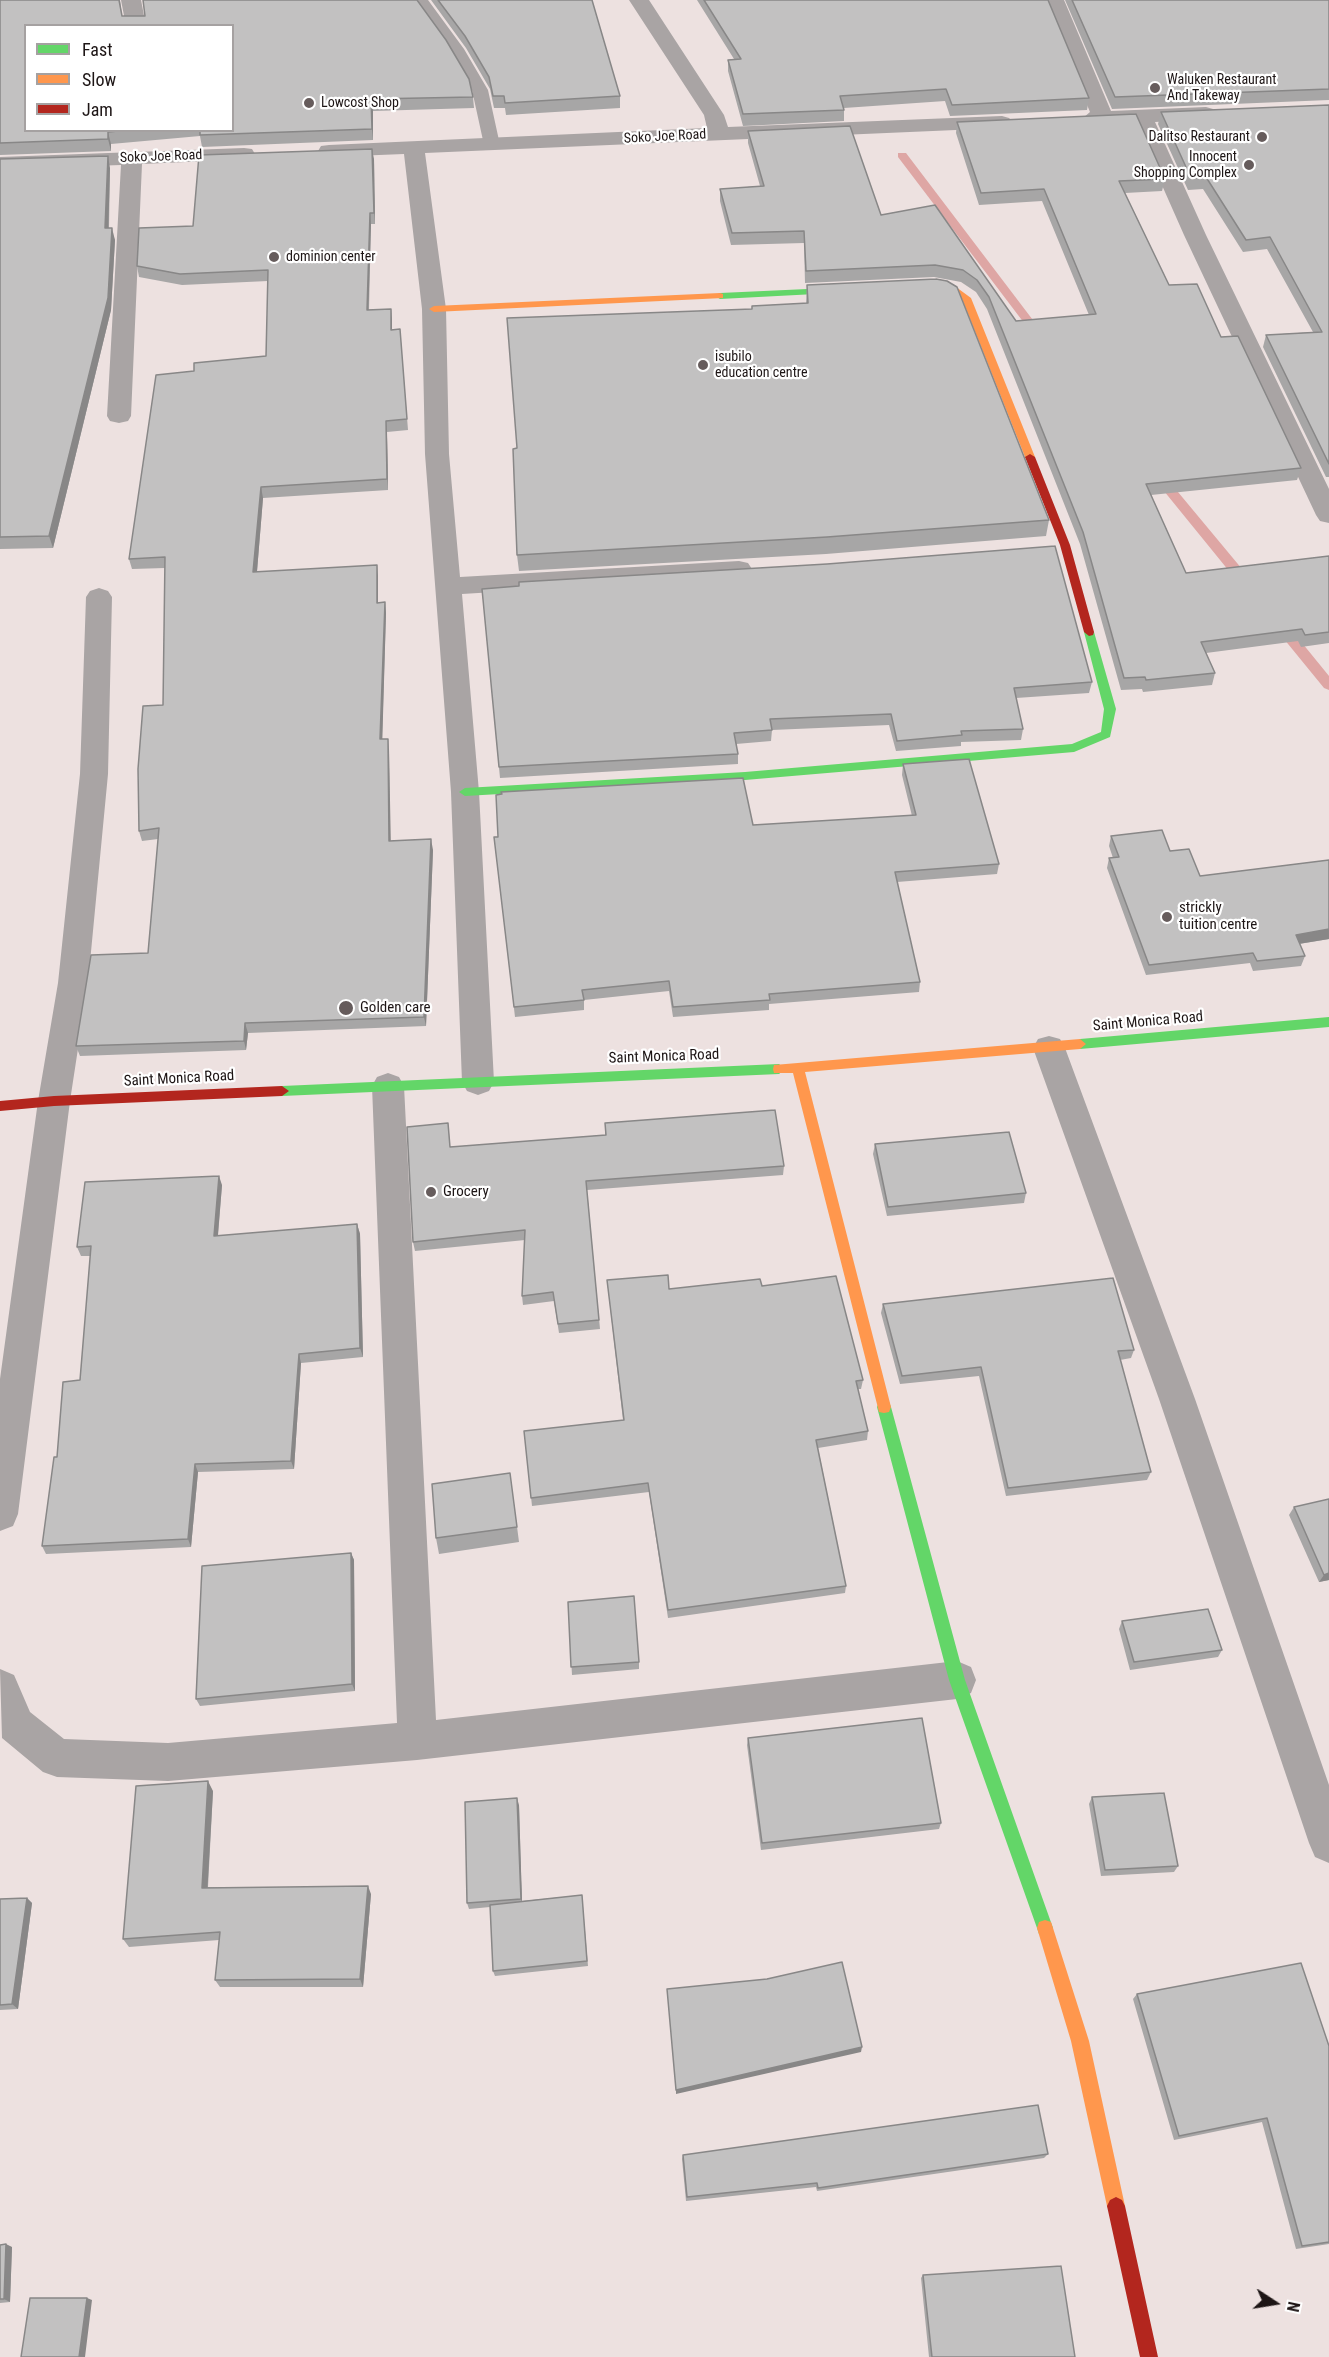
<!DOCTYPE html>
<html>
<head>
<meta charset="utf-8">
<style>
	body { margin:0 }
	#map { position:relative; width:1329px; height:2357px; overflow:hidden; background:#ede1e0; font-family:"Roboto Condensed",sans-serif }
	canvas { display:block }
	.legend { position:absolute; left:24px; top:24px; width:210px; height:108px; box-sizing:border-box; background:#fff; border:2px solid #a5a1a1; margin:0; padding:8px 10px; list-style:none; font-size:18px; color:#1d1515 }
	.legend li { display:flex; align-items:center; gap:12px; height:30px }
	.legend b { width:30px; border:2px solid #a5a1a1 }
	.north { position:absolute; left:1245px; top:2273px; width:60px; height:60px; -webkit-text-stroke:4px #fff; paint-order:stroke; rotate:102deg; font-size:16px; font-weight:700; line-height:24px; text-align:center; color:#1d1515 }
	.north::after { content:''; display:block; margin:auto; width:21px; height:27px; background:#1d1515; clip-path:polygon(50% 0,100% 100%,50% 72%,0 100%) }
</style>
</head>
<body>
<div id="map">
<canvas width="1329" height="2357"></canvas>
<ul class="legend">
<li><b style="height:8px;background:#63d668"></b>Fast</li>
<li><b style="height:8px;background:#ff974d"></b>Slow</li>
<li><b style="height:8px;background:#b3261e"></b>Jam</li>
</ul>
<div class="north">N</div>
</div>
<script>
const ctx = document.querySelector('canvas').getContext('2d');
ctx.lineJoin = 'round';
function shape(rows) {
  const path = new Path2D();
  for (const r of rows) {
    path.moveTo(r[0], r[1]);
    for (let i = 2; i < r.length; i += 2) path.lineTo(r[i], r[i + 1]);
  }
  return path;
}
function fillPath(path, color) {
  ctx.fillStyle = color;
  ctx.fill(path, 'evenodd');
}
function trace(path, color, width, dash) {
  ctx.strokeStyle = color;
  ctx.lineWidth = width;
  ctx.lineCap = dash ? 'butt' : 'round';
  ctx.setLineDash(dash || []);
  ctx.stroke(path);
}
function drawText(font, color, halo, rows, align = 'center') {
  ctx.font = font + ' "Roboto Condensed",sans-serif';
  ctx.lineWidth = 4.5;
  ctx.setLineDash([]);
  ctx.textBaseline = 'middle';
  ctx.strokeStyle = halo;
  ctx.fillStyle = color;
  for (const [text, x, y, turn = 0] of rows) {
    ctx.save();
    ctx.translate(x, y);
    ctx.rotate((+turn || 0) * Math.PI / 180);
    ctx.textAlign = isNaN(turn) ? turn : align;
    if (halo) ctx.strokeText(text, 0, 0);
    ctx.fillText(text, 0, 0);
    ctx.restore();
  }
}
const stream = shape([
	[898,153,906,153,1045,336,1045,340,1037,340,898,157,898,153],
	[1159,473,1163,474,1252,581,1252,587,1242,587,1155,480,1155,474,1159,473],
	[1280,621,1285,622,1329,676,1329,690,1324,688,1275,628,1275,622,1280,621]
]);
const lane = shape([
	[412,0,428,0,464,49,488,90,500,145,498,148,492,150,484,145,472,90,449,50,412,0]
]);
const street = shape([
	[121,0,141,0,146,26,126,26,121,0],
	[629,0,649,0,724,115,728,127,1002,116,1009,118,1013,122,1009,126,1002,128,425,153,446,309,449,454,460,577,739,561,748,563,752,569,748,575,739,577,462,594,479,792,494,1082,489,1091,478,1095,467,1091,462,1082,451,792,425,454,422,309,404,154,329,157,321,156,318,151,321,146,329,145,707,128,704,115,629,0],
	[1044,0,1064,0,1111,111,1206,107,1213,109,1216,113,1213,117,1206,119,1155,122,1206,235,1329,489,1329,523,1320,521,1316,515,1184,235,1134,122,1093,124,1086,122,1083,118,1090,112,1044,0],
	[244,148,252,149,255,154,252,159,142,164,131,416,128,421,119,423,110,421,107,416,121,165,0,169,0,157,244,148],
	[99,588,108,591,112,597,108,774,88,983,70,1101,18,1514,13,1526,0,1531,0,1379,38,1101,58,983,80,774,86,597,90,591,99,588],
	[1049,1036,1060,1039,1065,1048,1195,1399,1329,1785,1329,1863,1315,1857,1309,1843,1159,1399,1033,1048,1038,1039,1049,1036],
	[388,1073,399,1077,404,1086,436,1720,957,1661,971,1667,976,1680,971,1693,957,1699,417,1760,168,1781,57,1777,43,1772,2,1738,0,1669,14,1675,30,1712,64,1739,168,1743,397,1723,372,1086,377,1077,388,1073]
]);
const fast = shape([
	[851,287,856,290,854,292,720,299,715,296,720,293,851,287],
	[1089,628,1094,632,1116,709,1110,737,1074,752,745,780,465,796,459,792,465,788,745,772,1072,744,1101,732,1104,709,1084,632,1089,628],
	[1329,1017,1329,1027,1080,1049,1074,1044,1080,1039,1329,1017],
	[779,1064,785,1069,779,1074,282,1096,275,1091,282,1086,779,1064],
	[884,1401,889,1402,891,1407,965,1680,1053,1928,1051,1934,1045,1936,1039,1934,1037,1928,949,1680,877,1407,879,1402,884,1401]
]);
const slow = shape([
	[918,284,956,287,971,298,1035,457,1034,459,1026,459,1025,457,962,299,951,292,915,289,915,285,918,284],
	[720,293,723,294,723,298,434,312,429,309,434,306,720,293],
	[1080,1039,1086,1044,1080,1049,805,1072,891,1407,889,1412,884,1413,879,1412,793,1073,774,1073,773,1069,774,1065,1080,1039],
	[1045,1920,1051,1922,1053,1928,1089,2041,1125,2206,1122,2212,1116,2215,1110,2212,1107,2206,1071,2041,1037,1928,1039,1922,1045,1920]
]);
const jam = shape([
	[1030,454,1035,457,1070,545,1094,632,1093,635,1089,636,1084,632,1060,545,1025,457,1030,454],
	[282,1086,289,1091,282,1096,54,1106,0,1111,0,1101,54,1096,282,1086],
	[1116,2197,1122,2200,1125,2206,1158,2357,1140,2357,1107,2206,1110,2200,1116,2197]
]);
const wall = shape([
	[0,0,120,0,122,16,145,16,143,0,417,0,446,40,469,79,473,97,474,108,373,111,373,140,202,147,200,136,111,144,111,151,0,155],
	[26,26,232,26,232,130,26,130],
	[431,0,592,0,620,96,620,108,506,115,505,108,494,108,490,89,466,48],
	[697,0,1048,0,1089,98,1087,110,950,116,945,101,844,108,844,121,743,126,728,71,728,60,734,59],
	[1065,0,1329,0,1329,100,1112,109],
	[1329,105,1329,477,1326,477,1263,347,1266,335,1313,332,1267,249,1243,252,1203,189,1188,190,1158,124,1161,112],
	[957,122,1165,179,1162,191,1125,193,1169,285,1221,337,1301,468,1297,480,1151,495,1186,573,1329,556,1329,643,1301,647,1298,641,1206,653,1215,673,1212,685,1143,692,1142,689,1121,690,1080,544,987,309,976,292,961,282,934,277,805,283,804,243,731,245,720,201,720,189,760,186,748,143,748,131,881,215,935,205,1016,321,1089,315,1042,201,979,205,956,133],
	[0,159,110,168,109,228,115,240,111,310,53,548,0,549],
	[374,159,375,224,371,224,369,310,391,309,392,330,400,329,408,430,387,432,388,490,263,498,257,572,378,576,378,603,385,602,386,613,382,739,389,749,390,841,433,850,426,1026,248,1033,246,1050,80,1056,76,1046,148,953,158,839,142,841,139,831,163,705,165,568,132,569,129,559,194,371,266,356,268,281,182,285,139,277,137,266,193,226],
	[807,285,1049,520,1046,536,826,554,519,571,517,555,517,448,752,309,752,306,806,303],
	[482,589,1092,682,1089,693,1016,698,1023,729,1021,740,961,742,961,746,896,751,889,725,772,730,771,741,736,744,738,754,738,764,500,778],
	[903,764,999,864,997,874,897,882,920,982,919,992,769,1004,769,1010,673,1017,669,991,584,1000,584,1010,515,1017,494,837,753,825,912,816,902,775],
	[1111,836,1170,851,1200,876,1329,860,1329,939,1299,944,1305,956,1301,966,1253,971,1250,963,1146,975,1107,868,1109,858,1113,858,1109,846],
	[605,1123,784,1166,783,1175,587,1190,600,1329,559,1333,554,1301,523,1305,522,1296,525,1240,415,1251,413,1242,449,1133,450,1147,605,1135],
	[875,1144,1026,1193,1024,1203,887,1216,873,1154],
	[222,1185,218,1236,357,1224,360,1234,363,1357,301,1363,294,1469,198,1472,191,1547,46,1554,42,1546,57,1457,80,1380,91,1256,81,1256,77,1247],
	[607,1280,669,1289,762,1286,863,1380,861,1389,858,1389,868,1431,867,1440,818,1448,846,1586,845,1593,668,1618,649,1492,532,1506,524,1431,623,1420],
	[883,1304,1134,1350,1131,1358,1120,1360,1151,1472,1147,1480,1006,1496,979,1376,900,1384,881,1313],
	[510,1473,519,1542,439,1554,436,1538],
	[1294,1507,1329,1580,1319,1582,1289,1515],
	[351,1553,354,1560,355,1691,200,1706,196,1699],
	[568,1602,639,1662,639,1669,572,1675],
	[1122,1621,1222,1650,1218,1657,1130,1670,1119,1629],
	[748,1738,941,1823,939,1829,761,1850,747,1745],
	[213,1791,208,1887,371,1894,363,1987,220,1987,215,1980,219,1940,129,1947,123,1939],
	[1092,1797,1178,1866,1174,1872,1101,1876,1089,1804],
	[519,1805,522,1901,582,1895,588,1966,495,1976,493,1971,490,1907,469,1909,467,1903],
	[27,1898,32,1903,18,2009,0,2010,0,1899],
	[1137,1994,1329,2046,1329,2244,1296,2249,1262,2122,1174,2140,1133,1999],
	[1048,2154,1044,2158,817,2191,816,2187,686,2201,682,2159,683,2155],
	[0,2245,12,2247,10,2302,0,2303],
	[923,2275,1075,2357,929,2357,921,2278]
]);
const shadedWall = shape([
	[371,99,373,111,373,140,372,129],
	[108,132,111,144,111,151,108,139],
	[372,149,374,159,375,224,374,213],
	[108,156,110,168,108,240,105,228],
	[370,213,371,224,368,321,367,310],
	[112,228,115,240,111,310,53,548,49,536],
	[391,309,392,320,392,340,391,330],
	[386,421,387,432,388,490,387,479],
	[261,487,263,498,256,583,253,572],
	[377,565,378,576,378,614,377,603],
	[385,602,386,613,382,750,380,739],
	[388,739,389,749,391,851,389,841],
	[431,839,433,850,426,1026,424,1017],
	[1329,929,1329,939,1292,945,1296,935],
	[245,1023,248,1033,246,1050,244,1041],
	[219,1176,222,1185,217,1245,214,1236],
	[357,1224,360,1234,363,1357,360,1348],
	[299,1354,301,1363,294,1469,291,1461],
	[195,1464,198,1472,191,1547,188,1539],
	[351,1553,354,1560,355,1691,352,1684],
	[1329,1573,1329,1580,1319,1582,1324,1575],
	[208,1781,213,1791,207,1896,202,1888],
	[517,1798,519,1805,522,1904,521,1899],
	[368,1886,371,1894,363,1987,360,1979],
	[27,1898,32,1903,18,2009,12,2004],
	[862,2047,861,2052,676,2094,676,2090],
	[6,2244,12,2247,10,2302,4,2299],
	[87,2298,92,2300,85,2357,79,2357]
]);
const building = shape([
	[0,0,119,0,122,16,145,16,143,0,417,0,446,40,469,79,473,97,371,99,372,129,200,135,200,130,232,130,232,26,26,26,26,130,128,130,108,132,108,139,0,143,0,0],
	[438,0,592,0,620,96,505,103,504,96,493,96,489,77,465,36,438,0],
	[704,0,1048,0,1089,98,952,105,946,89,840,96,844,110,743,114,728,60,741,59,704,0],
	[1072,0,1329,0,1329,89,1115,97,1072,0],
	[1329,105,1329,464,1266,335,1322,332,1270,237,1246,240,1206,177,1191,178,1161,112,1329,105],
	[1136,114,1165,179,1119,181,1169,285,1197,284,1221,337,1238,336,1301,468,1146,484,1186,573,1329,556,1329,632,1305,635,1302,629,1201,642,1215,673,1146,680,1145,677,1124,678,1083,532,989,297,977,280,963,270,935,265,806,271,804,231,732,233,720,189,764,186,748,131,850,126,881,215,935,205,1016,321,1096,314,1044,189,981,193,957,122,1136,114],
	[372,149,374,213,370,213,367,310,391,309,391,330,400,329,407,419,386,421,387,479,261,487,253,572,377,565,377,603,385,602,380,739,388,739,389,841,431,839,424,1017,245,1023,244,1041,76,1046,91,955,148,953,159,828,139,831,138,769,143,706,163,705,165,557,129,559,156,375,194,371,194,363,266,356,268,270,180,274,137,266,139,228,193,226,199,155,372,149],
	[108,156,105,228,112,228,108,298,49,536,0,537,0,159,108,156],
	[936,279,947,281,957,287,1049,520,827,537,517,555,513,449,517,448,507,318,752,309,752,306,808,303,807,285,936,279],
	[1055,546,1092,682,1014,688,1023,729,961,731,962,735,897,741,891,714,770,719,772,730,734,733,738,754,499,767,482,589,519,586,519,582,827,564,1055,546],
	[969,759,999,864,895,872,920,982,769,994,770,1000,673,1007,669,981,582,990,584,1000,514,1007,494,837,498,837,496,795,502,794,501,792,743,778,753,825,916,815,903,764,969,759],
	[1162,830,1170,851,1189,849,1200,876,1329,860,1329,929,1296,935,1305,956,1257,961,1253,953,1149,965,1109,858,1119,857,1111,836,1162,830],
	[775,1110,784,1166,586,1181,599,1320,558,1324,553,1292,522,1296,525,1230,413,1242,407,1127,448,1123,450,1147,606,1135,605,1123,775,1110],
	[1009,1132,1026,1193,888,1207,875,1144,1009,1132],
	[219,1176,214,1236,357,1224,360,1348,299,1354,291,1461,195,1464,188,1539,42,1546,54,1457,57,1457,63,1382,80,1380,91,1246,77,1247,85,1182,219,1176],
	[668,1275,669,1289,760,1279,762,1286,836,1276,863,1380,856,1381,868,1431,816,1440,846,1586,668,1610,648,1483,531,1498,524,1431,624,1420,607,1280,668,1275],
	[1113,1278,1134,1350,1118,1351,1151,1472,1008,1488,981,1367,902,1376,883,1304,1113,1278],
	[510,1473,517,1527,436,1538,432,1484,510,1473],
	[1329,1499,1329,1573,1324,1575,1294,1507,1329,1499],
	[351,1553,352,1684,196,1699,202,1566,351,1553],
	[634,1596,639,1662,571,1667,568,1602,634,1596],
	[1208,1609,1222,1650,1134,1662,1122,1621,1208,1609],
	[922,1718,941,1823,762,1843,748,1738,922,1718],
	[208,1781,202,1888,368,1886,360,1979,215,1980,220,1932,123,1939,136,1786,208,1781],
	[1164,1793,1178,1866,1105,1870,1092,1797,1164,1793],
	[517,1798,521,1899,467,1903,465,1802,517,1798],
	[582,1895,587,1961,493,1971,490,1905,582,1895],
	[27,1898,12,2004,0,2005,0,1899,27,1898],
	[842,1962,862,2047,676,2090,667,1989,767,1979,842,1962],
	[1301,1963,1329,2046,1329,2242,1302,2246,1267,2118,1179,2136,1137,1994,1301,1963],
	[1038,2105,1048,2154,818,2188,817,2183,687,2197,683,2155,1038,2105],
	[6,2244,4,2299,0,2299,0,2245,6,2244],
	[1061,2266,1075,2357,932,2357,923,2275,1061,2266],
	[30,2298,87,2298,79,2357,21,2357,30,2298]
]);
const markers = [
	[1155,88,6,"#665c5c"],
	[309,103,6,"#665c5c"],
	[1262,137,6,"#665c5c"],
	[1249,165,6,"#665c5c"],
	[274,257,6,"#665c5c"],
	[703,365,6,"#665c5c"],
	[1167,917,6,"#665c5c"],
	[346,1008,8,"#665c5c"],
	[431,1192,6,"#665c5c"]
];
const farPoinames = [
	["Waluken Restaurant",1167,80],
	["And Takeway",1167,96],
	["Lowcost Shop",321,103],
	["Dalitso Restaurant",1250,137,"right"],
	["Innocent",1237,157,"right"],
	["Shopping Complex",1237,173,"right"],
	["dominion center",286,257],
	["isubilo",715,357],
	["education centre",715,373]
];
const farStreetnames = [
	["Soko Joe Road",665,137,-3],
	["Soko Joe Road",161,157,-2]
];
const poiNames = [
	["strickly",1179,908],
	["tuition centre",1179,925],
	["Golden care",360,1008],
	["Grocery",443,1192]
];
const streetNames = [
	["Saint Monica Road",1148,1022,-5],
	["Saint Monica Road",664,1057,-2],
	["Saint Monica Road",179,1079,-3]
];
fillPath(stream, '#dea6a4');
fillPath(lane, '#a9a4a4');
fillPath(street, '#a9a4a4');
fillPath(fast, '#63d668');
fillPath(slow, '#ff974d');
fillPath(jam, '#b3261e');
fillPath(wall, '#a7a6a6');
fillPath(shadedWall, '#888787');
fillPath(building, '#c2c1c1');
trace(building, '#888787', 1.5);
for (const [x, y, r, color] of markers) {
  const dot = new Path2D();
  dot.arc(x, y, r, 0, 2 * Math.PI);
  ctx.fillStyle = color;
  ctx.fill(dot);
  trace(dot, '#fff', 2);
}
drawText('14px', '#1d1515', '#fff', farPoinames, 'left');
drawText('14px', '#1d1515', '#fff', farStreetnames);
drawText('15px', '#1d1515', '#fff', poiNames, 'left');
drawText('15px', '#1d1515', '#fff', streetNames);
</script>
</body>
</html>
